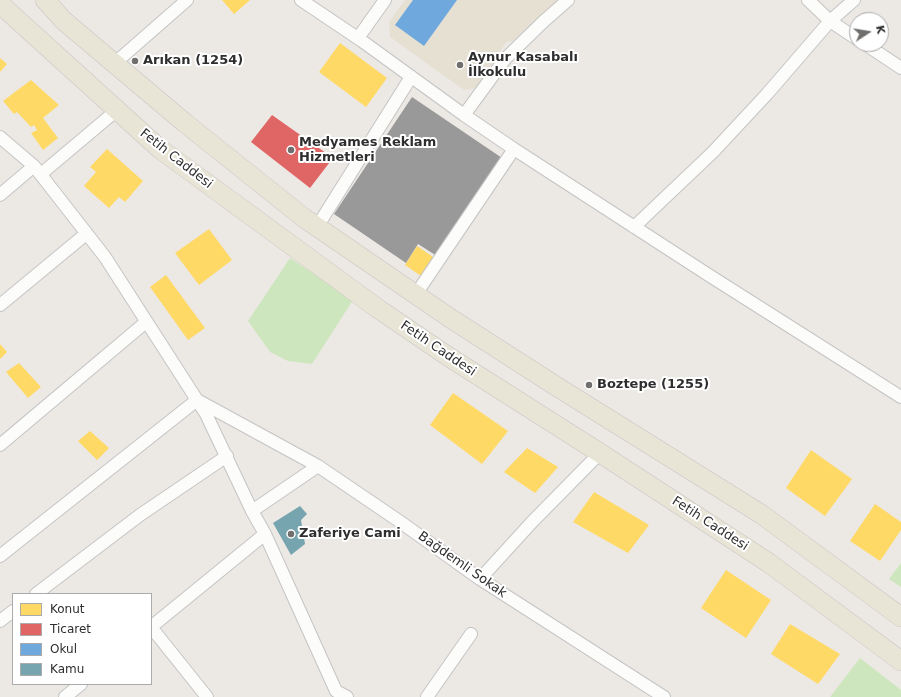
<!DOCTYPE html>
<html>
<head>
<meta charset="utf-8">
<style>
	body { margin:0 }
	#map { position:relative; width:901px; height:697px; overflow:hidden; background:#ece8e4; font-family:"DejaVu Sans",sans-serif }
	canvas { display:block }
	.legend { position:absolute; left:12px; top:593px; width:140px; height:92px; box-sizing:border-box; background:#fff; border:1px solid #ababab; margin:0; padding:5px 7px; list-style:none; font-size:12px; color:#2e2e2e }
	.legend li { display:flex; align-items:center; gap:8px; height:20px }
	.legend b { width:20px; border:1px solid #ababab }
	.north { position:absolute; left:849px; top:12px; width:40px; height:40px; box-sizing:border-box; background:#fff; border:1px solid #ababab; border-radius:50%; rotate:78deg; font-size:11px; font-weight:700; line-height:16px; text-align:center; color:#2e2e2e }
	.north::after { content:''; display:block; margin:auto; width:14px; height:18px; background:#706f6e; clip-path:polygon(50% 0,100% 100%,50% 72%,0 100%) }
</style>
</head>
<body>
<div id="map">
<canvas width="901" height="697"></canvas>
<ul class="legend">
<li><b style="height:11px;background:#ffd966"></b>Konut</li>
<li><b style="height:11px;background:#e06666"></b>Ticaret</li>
<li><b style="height:11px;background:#6fa8dc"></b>Okul</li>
<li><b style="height:11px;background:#76a5af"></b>Kamu</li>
</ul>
<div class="north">K</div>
</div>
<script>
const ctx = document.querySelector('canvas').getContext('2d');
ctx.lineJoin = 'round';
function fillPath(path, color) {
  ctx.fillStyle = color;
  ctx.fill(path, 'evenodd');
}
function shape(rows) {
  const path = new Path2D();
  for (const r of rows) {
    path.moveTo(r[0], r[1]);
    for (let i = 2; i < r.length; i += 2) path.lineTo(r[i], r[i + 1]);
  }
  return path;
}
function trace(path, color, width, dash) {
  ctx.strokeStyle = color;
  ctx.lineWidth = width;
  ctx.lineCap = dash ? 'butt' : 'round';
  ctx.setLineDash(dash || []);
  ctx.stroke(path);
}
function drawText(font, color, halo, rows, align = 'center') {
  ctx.font = font + ' "DejaVu Sans",sans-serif';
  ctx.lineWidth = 4;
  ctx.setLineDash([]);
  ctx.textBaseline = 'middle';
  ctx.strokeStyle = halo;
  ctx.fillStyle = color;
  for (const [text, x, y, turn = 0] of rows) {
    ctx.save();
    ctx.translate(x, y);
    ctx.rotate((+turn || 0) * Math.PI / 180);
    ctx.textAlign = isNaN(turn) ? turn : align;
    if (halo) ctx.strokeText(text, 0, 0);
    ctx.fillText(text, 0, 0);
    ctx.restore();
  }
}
const education = shape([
	[405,0,561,0,516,41,506,42,476,88,464,90,390,37,389,22]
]);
const green = shape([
	[290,258,353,300,312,364,288,361,270,352,248,321],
	[901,563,901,587,889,579],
	[860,658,901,690,901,697,830,697]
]);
const homes = shape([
	[222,0,250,0,234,14],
	[340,43,387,78,366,107,319,72],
	[0,58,7,64,0,72],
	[31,80,59,105,43,118,58,138,43,150,31,133,37,130,34,125,31,127,17,112,14,114,3,101],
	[107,149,143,181,125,202,119,197,109,208,84,186,96,172,90,167],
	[209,229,232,260,199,285,175,253],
	[417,246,436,259,424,278,405,265],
	[166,275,205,328,188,340,150,287],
	[0,344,7,352,0,359],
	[19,363,41,387,28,398,6,372],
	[453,393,508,431,482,464,430,425],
	[90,431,109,448,97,460,78,441],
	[527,448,558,467,535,493,504,472],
	[811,450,852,479,825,516,786,488],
	[594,492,649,525,628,553,573,522],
	[875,504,901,522,901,530,880,561,850,541],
	[726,570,771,600,746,638,701,608],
	[790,624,840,654,818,684,771,654]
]);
const shops = shape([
	[272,115,333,158,310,188,251,142]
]);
const schools = shape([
	[413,0,457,0,424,46,395,25]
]);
const public = shape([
	[300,506,307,514,301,520,305,544,291,555,273,523]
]);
const industry = shape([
	[412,97,505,160,440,258,418,244,406,263,334,214]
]);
const street = shape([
	[301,0,362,41,464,115,514,149,707,274,901,397],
	[808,0,830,21,857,39],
	[358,38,385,0],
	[865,44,901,68],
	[115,63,187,0],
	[464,115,505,59,544,21,568,0],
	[0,137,34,166,105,257,206,414,252,511,265,534,336,691,347,697],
	[41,174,117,110],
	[0,195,34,166],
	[317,227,411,77],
	[634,227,713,152,767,94,830,21,854,0],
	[416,294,514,149],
	[0,305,86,234],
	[0,445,146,322],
	[252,511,318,466],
	[0,556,197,400,318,466,399,521,480,579,664,697],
	[480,579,532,522,600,453],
	[36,594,140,515,227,456],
	[0,621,13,611],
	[65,697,81,684],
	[207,697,151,627,265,534],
	[427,697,471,634]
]);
const primary = shape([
	[45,0,64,21,185,123,304,218,450,318,559,388,761,514,901,617],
	[0,4,160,149,377,308,449,357,600,453,769,563,901,661]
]);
const markers = [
	[135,61,4,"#706f6e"],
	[460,65,4,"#706f6e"],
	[291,150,4,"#706f6e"],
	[589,385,4,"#706f6e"],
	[291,534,4,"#706f6e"]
];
const poiNames = [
	["Aynur Kasabalı",468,58],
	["İlkokulu",468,73],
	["Arıkan (1254)",143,61],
	["Medyames Reklam",299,143],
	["Hizmetleri",299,158],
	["Boztepe (1255)",597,385],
	["Zaferiye Cami",299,534]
];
const streetNames = [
	["Fetih Caddesi",176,159,38],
	["Fetih Caddesi",438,349,34],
	["Fetih Caddesi",710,524,33],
	["Bağdemli Sokak",462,565,35]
];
fillPath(education, '#e6e0d3');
fillPath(green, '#cee6be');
fillPath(homes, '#ffd966');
fillPath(shops, '#e06666');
fillPath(schools, '#6fa8dc');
fillPath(public, '#76a5af');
fillPath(industry, '#999');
trace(street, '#c5c4c5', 14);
trace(primary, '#c6c5c4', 20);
trace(street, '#fcfcfb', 12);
trace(primary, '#e8e4d6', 19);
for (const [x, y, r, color] of markers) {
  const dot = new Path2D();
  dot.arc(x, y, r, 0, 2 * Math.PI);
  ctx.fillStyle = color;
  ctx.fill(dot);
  trace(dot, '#fff', 1.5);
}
drawText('bold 13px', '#2e2e2e', '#fff', poiNames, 'left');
drawText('13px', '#2e2e2e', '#fff', streetNames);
</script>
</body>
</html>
